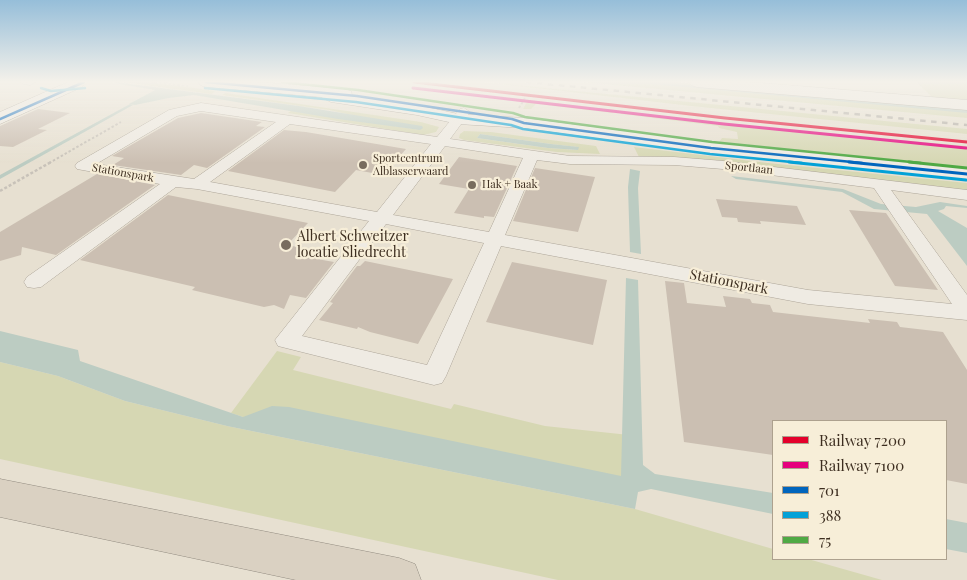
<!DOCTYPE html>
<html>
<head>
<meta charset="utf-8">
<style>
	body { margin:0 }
	#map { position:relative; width:967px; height:580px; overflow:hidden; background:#e7e0d1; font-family:"Playfair Display",serif }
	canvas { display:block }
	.legend { position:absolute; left:772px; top:420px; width:175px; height:140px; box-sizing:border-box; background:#f7eed8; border:1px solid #ada18e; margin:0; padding:6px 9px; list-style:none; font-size:15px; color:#3d2e20 }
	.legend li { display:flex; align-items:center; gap:10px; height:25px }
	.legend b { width:25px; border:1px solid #ada18e }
</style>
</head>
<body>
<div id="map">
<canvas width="967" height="580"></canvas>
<ul class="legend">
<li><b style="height:6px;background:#e4002b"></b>Railway 7200</li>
<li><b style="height:6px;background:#e5007d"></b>Railway 7100</li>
<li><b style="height:6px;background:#0065bd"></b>701</li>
<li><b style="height:6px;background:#03a1d7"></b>388</li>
<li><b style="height:6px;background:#4fa944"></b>75</li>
</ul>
</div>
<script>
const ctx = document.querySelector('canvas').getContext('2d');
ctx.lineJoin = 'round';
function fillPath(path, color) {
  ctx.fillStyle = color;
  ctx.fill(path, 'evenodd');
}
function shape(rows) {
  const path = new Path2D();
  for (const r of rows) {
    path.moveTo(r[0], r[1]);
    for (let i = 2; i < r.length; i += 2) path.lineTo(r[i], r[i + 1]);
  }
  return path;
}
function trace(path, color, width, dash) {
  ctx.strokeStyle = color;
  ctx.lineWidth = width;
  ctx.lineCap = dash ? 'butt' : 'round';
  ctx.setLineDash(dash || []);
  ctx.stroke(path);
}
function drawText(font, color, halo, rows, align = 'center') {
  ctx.font = font + ' "Playfair Display",serif';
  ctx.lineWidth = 4.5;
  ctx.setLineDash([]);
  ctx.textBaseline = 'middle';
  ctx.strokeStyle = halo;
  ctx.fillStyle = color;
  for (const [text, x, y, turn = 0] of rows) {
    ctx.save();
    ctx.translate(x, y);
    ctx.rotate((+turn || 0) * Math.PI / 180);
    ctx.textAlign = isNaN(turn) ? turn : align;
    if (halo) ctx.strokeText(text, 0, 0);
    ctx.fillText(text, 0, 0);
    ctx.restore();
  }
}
const green = shape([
	[123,82,149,82,216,91,211,94],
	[484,82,967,129,967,134,691,106],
	[582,82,676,82,967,108,967,118],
	[916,82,967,82,967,100,933,98],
	[226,93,421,122,439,127,436,132,423,135,288,113,292,110,420,130,329,110,222,95],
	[528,100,615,110,612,113,536,104,531,109,523,109],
	[620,111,796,131,967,146,967,167,719,142,722,138,738,139,737,132,719,128,718,126,621,114],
	[464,131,491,132,596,146,600,154,557,152,464,140,459,138,460,134],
	[480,134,551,144,578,147,578,150,548,148,477,138],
	[634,147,768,163,967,183,967,191,714,160,639,157],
	[277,351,301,357,293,370,451,409,454,404,545,426,629,435,629,488,243,417,231,413],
	[0,362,58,376,125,401,227,426,635,509,773,549,773,559,808,559,882,580,558,580,0,459]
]);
const water = shape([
	[116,82,299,106,422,126,423,128,420,130,338,119,194,95,169,98,135,105,129,104,155,90,113,83],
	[630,82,654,82,967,110,967,113],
	[480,134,551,144,579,147,578,150,548,148,477,138],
	[630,169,640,171,638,188,641,254,630,252,628,187],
	[731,176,843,189,881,204,916,207,940,202,967,206,967,208,946,206,944,209,938,211,967,228,967,266,927,214,874,209,842,192,736,179],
	[626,278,638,280,643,465,655,474,773,493,773,514,651,489,638,492,635,509,227,426,125,401,58,376,0,362,0,331,78,350,80,361,243,417,272,406,289,407,621,476],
	[946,519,967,523,967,553,946,549]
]);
const stream = shape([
	[130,104,133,105,0,179,0,175,130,104]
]);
const building = shape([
	[38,109,70,113,38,129,47,130,13,147,0,146,0,126],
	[201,113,262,122,256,126,265,127,207,168,194,165,181,175,113,165,124,158,112,156,178,118],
	[284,130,306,132,406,149,383,175,356,170,335,192,228,171],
	[459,157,517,166,494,217,484,216,484,218,454,213,469,189,439,184],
	[535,168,595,177,578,232,513,221],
	[97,174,155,185,56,255,22,247,21,255,0,261,0,232],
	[168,195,308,223,287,245,323,252,317,259,334,262,306,298,290,295,284,309,274,305,264,307,192,290,195,287,80,260],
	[716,199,797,206,806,225,760,221,761,224,738,222,737,218,722,217],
	[849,210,886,213,938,290,895,286],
	[365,261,453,279,418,344,370,332,358,327,357,329,319,320,333,303,330,302,357,266,360,266],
	[512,262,607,280,593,345,486,322],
	[665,281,684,283,687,303,726,307,723,296,750,299,752,303,770,305,773,312,870,323,868,319,897,322,900,327,943,332,967,370,967,484,946,480,946,421,773,421,773,455,684,442]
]);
const pathFar1 = shape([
	[155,82,188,86],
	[519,108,525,98],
	[49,163,121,122]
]);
const path = shape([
	[0,191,51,162]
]);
const street = shape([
	[21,82,36,82,30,85,23,84,21,82],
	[201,103,437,137,460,109,464,108,470,112,450,139,570,156,674,157,723,161,967,190,967,200,891,190,967,295,967,320,808,304,501,246,446,376,442,383,434,385,278,346,275,340,369,221,197,189,176,187,41,287,34,288,27,287,24,282,27,277,160,184,77,169,75,166,77,163,169,110,201,103],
	[201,111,276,122,194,179,96,164,177,116,201,111],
	[290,124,431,144,377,212,210,182,290,124],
	[445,146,523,158,489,232,393,215,445,146],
	[537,160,570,164,674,165,723,169,874,188,952,304,808,290,505,235,537,160],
	[386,224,484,243,427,365,302,336,386,224]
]);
const secondary = shape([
	[68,82,82,82,84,84,82,87,0,124,0,112,68,82],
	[198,82,259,82,345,89,351,91,352,95,417,105,458,114,524,118,711,142,967,168,967,180,711,154,524,128,458,124,417,115,331,102,321,97,206,87,200,85,198,82],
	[689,82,750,82,967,100,967,110,697,87,691,85,689,82]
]);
const highway = shape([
	[0,479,399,558,415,564,421,580,296,580,0,517,0,479]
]);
const rail = shape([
	[526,82,967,125]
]);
const bus1Far1 = shape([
	[206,82,357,96,512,119,524,123,711,148,862,163],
	[0,119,84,82]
]);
const bus1 = shape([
	[849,162,967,174]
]);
const bus2Far1 = shape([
	[41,88,51,91,85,88],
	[205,88,356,102,511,125,523,129,710,154,802,163]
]);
const bus2 = shape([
	[789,162,966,180]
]);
const bus3Far1 = shape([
	[282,82,358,90,513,113,525,117,712,142,921,163]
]);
const bus3 = shape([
	[909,162,967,168]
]);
const rail1 = shape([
	[414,82,725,118,967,142]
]);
const rail2 = shape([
	[413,88,724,124,966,148]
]);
const markers = [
	[363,165,5,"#786c5e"],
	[472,185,5,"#786c5e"],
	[286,245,6,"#786c5e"]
];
const farPoinames = [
	["Sportcentrum",373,159],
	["Alblasserwaard",373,172],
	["Hak + Baak",482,185]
];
const farStreetnames = [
	["Sportlaan",749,168,6],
	["Stationspark",123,173,10]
];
const poiNames = [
	["Albert Schweitzer",297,237],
	["locatie Sliedrecht",297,253]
];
const streetNames = [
	["Stationspark",729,282,11]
];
fillPath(green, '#d6d7b3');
fillPath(water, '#bcccc2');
fillPath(stream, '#bcccc2');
fillPath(building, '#cbbfb2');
trace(street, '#ada599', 1);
trace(secondary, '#9c958a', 1);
trace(highway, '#928b80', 1);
trace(pathFar1, '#c8c2b9', 2, [2.5, 2]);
trace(path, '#c8c2b9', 2.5, [3, 2]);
fillPath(street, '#efebe3');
fillPath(secondary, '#efebe3');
fillPath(highway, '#dad1c2');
trace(rail, '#afaaa2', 2.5, [5.5, 5.5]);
trace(bus1Far1, '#0065bd', 2.5);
trace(bus1, '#0065bd', 3);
trace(bus2Far1, '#03a1d7', 2.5);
trace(bus2, '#03a1d7', 3);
trace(bus3Far1, '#4fa944', 2.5);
trace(bus3, '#4fa944', 3);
trace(rail1, '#e4002b', 3);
trace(rail2, '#e5007d', 3);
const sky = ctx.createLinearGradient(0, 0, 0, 163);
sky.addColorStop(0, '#96bed9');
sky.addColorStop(0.5, '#f4f1ea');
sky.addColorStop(1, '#f4f1ea00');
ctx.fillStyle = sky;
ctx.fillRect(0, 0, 967, 163);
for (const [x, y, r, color] of markers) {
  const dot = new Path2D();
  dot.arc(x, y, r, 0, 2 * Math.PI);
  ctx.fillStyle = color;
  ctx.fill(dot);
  trace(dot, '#f7eed8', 2);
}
drawText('11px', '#3d2e20', '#f7eed8', farPoinames, 'left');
drawText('11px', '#3d2e20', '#f7eed8', farStreetnames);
drawText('14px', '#3d2e20', '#f7eed8', poiNames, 'left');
drawText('14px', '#3d2e20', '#f7eed8', streetNames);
</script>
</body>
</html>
